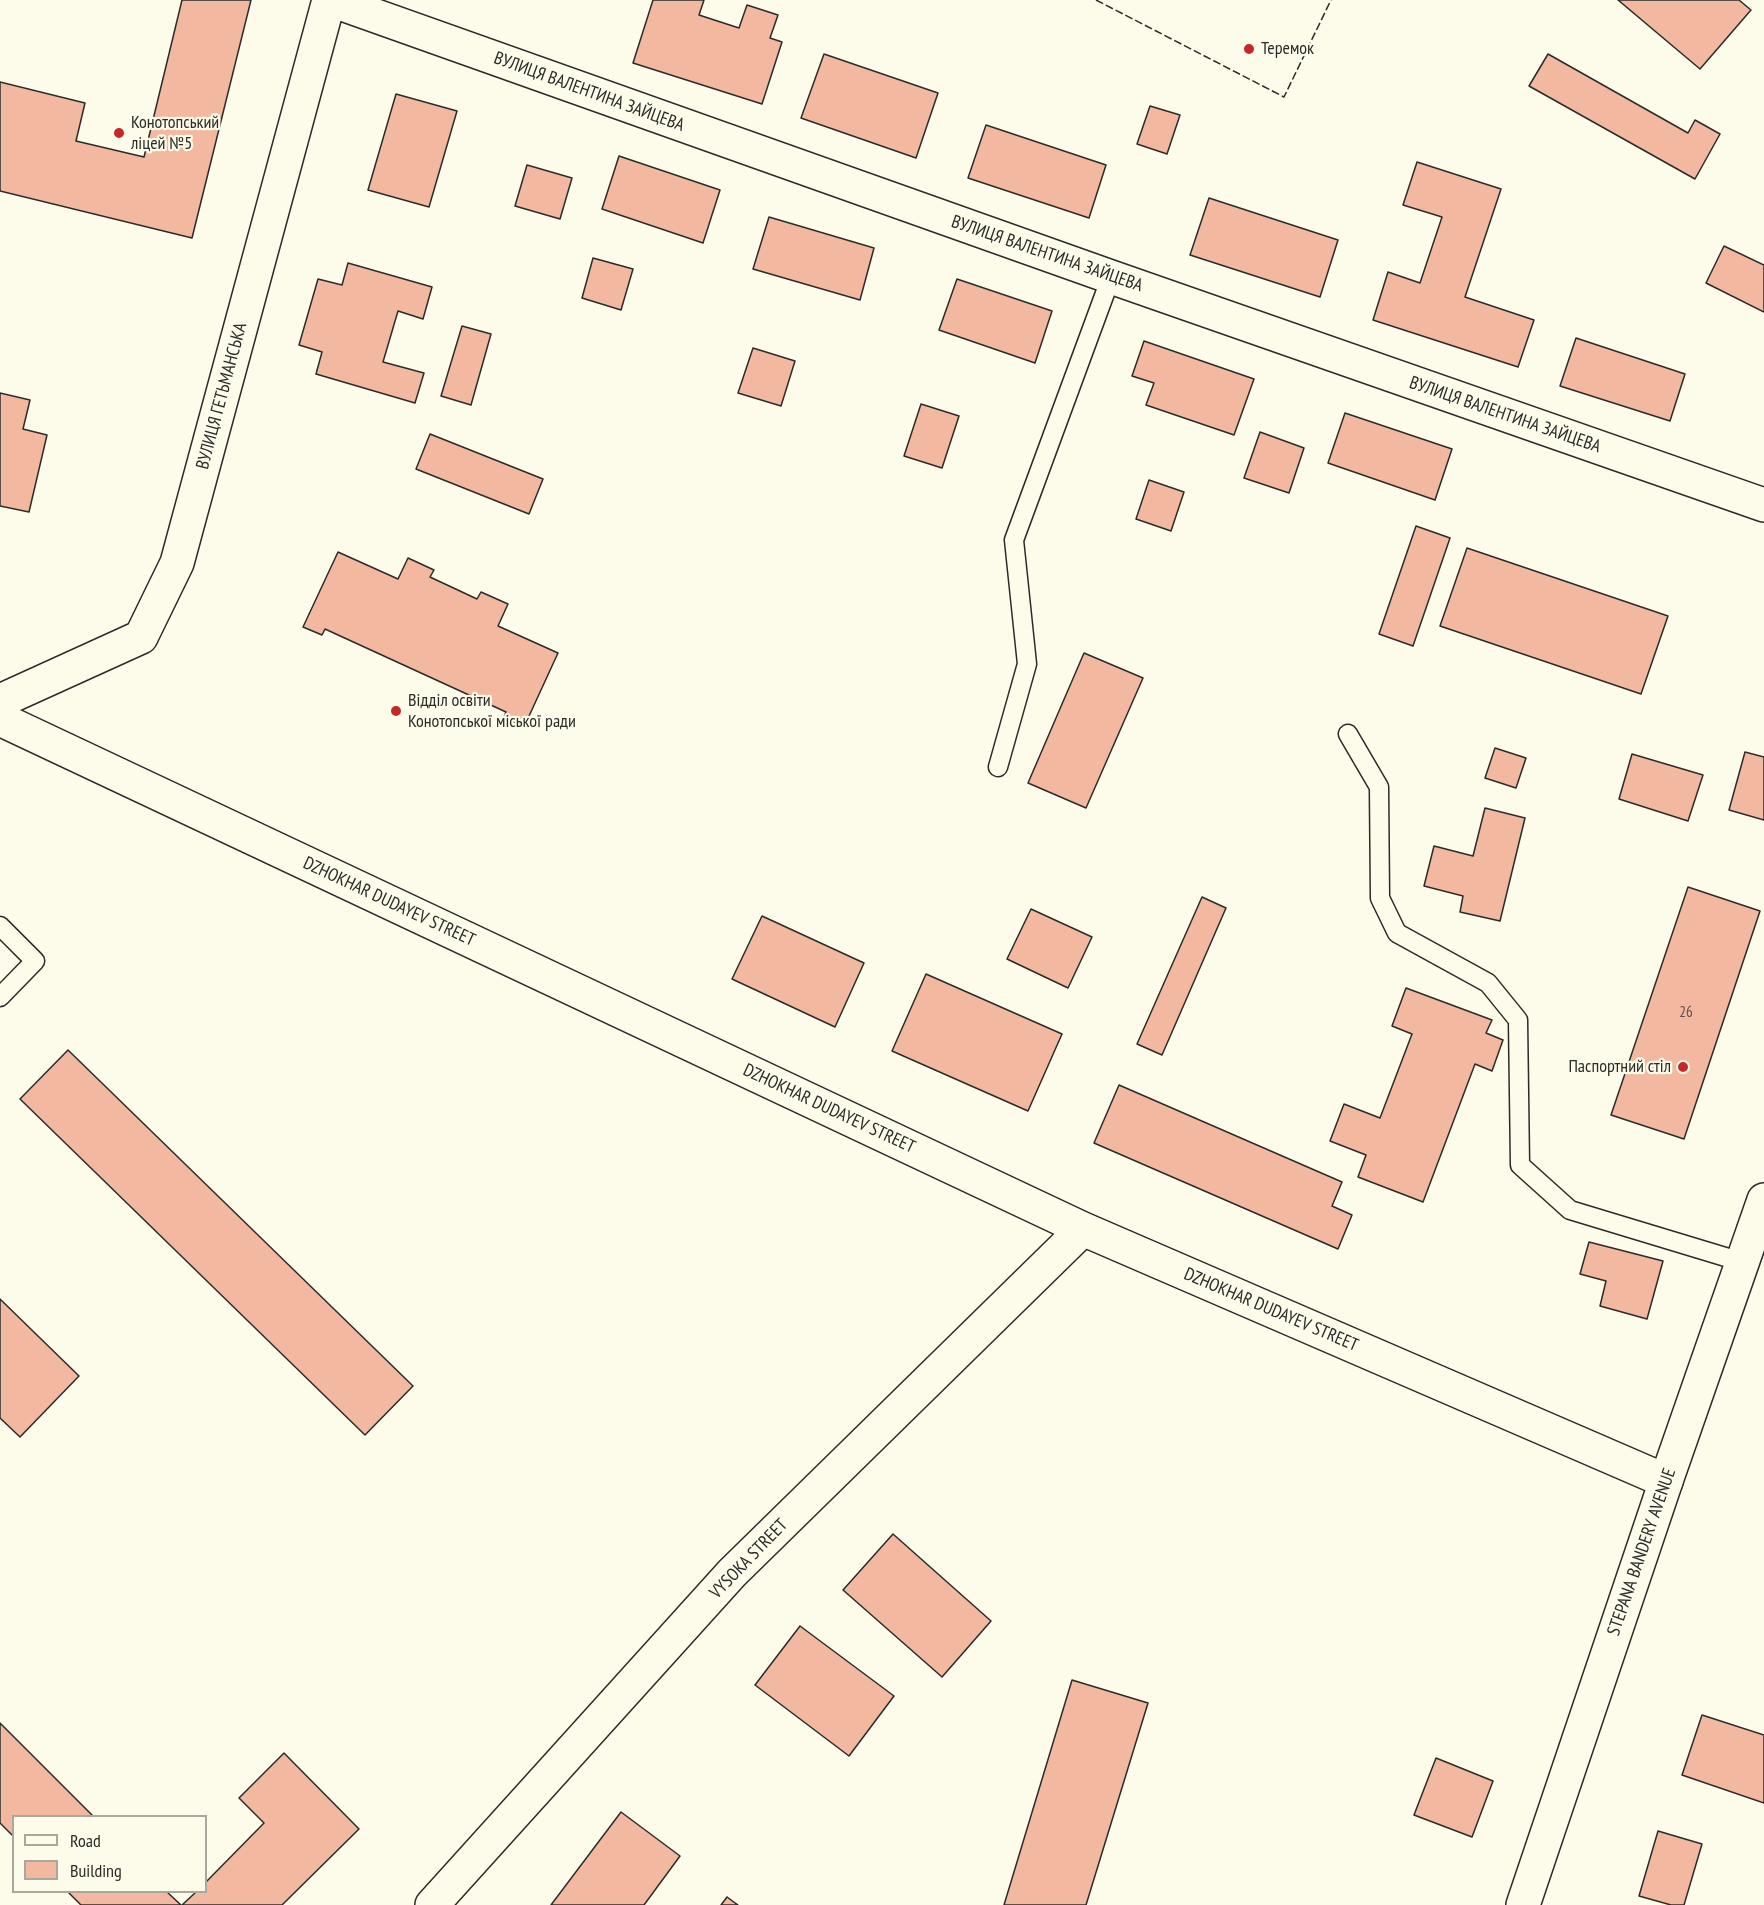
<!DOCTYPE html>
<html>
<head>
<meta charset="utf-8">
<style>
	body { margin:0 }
	#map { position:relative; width:1764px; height:1905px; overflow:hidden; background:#fdfbea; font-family:"PT Sans Narrow",sans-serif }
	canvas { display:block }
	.legend { position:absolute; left:12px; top:1815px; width:195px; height:78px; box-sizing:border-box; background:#fdfbea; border:2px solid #a9a89e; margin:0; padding:8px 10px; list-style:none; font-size:18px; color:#2b2b2b }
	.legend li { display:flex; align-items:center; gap:12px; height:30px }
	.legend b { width:30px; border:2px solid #a9a89e }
</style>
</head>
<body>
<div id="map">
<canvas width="1764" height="1905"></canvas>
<ul class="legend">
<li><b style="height:8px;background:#fdfbea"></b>Road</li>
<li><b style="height:16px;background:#f2b8a0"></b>Building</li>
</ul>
</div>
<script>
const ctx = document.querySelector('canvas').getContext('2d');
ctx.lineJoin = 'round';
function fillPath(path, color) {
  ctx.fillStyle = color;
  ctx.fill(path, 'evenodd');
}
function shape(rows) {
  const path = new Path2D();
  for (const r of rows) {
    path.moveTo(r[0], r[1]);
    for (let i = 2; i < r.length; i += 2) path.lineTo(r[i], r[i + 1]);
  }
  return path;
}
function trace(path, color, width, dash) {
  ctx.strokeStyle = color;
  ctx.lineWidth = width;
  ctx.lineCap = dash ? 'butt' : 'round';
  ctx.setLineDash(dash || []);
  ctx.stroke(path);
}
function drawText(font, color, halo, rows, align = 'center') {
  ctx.font = font + ' "PT Sans Narrow",sans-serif';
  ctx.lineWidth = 4.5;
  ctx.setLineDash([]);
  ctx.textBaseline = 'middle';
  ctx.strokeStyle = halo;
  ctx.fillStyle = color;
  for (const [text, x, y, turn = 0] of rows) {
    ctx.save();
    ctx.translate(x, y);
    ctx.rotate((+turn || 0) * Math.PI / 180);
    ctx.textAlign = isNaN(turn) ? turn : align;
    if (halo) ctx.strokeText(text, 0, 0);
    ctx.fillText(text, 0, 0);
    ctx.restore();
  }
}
const building = shape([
	[182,0,251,0,192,238,0,191,0,82,85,103,76,141,144,157,182,0],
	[653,0,704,0,699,15,739,28,747,5,778,15,770,38,782,42,762,104,633,63,653,0],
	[1618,0,1739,0,1751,10,1700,69,1618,0],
	[824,54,938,93,916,158,801,118,824,54],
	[1548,54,1688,133,1695,120,1720,134,1695,179,1529,86,1548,54],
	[396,94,457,111,429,207,368,190,396,94],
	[1150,106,1180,115,1167,154,1137,144,1150,106],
	[986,125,1106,165,1089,218,968,178,986,125],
	[619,156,720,190,703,243,602,209,619,156],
	[1417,162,1501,189,1465,297,1534,320,1518,367,1373,320,1388,272,1420,283,1442,217,1403,205,1417,162],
	[527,165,572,178,560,219,515,206,527,165],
	[1209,198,1338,240,1320,297,1190,255,1209,198],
	[769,217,874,248,860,300,753,269,769,217],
	[1724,246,1764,265,1764,312,1706,283,1724,246],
	[593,258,633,269,621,310,582,298,593,258],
	[348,263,432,287,423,319,398,311,383,362,424,373,415,403,316,374,322,352,299,345,318,279,342,285,348,263],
	[957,279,1052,311,1035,363,939,330,957,279],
	[462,326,491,334,471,405,441,396,462,326],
	[1576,338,1685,374,1670,421,1560,386,1576,338],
	[1144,341,1254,379,1234,435,1146,405,1154,383,1132,376,1144,341],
	[753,348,795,361,781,406,738,393,753,348],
	[0,393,30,400,23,429,47,435,29,512,0,506,0,393],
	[921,404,959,416,942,468,904,456,921,404],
	[1345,413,1452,449,1435,500,1328,463,1345,413],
	[1260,432,1304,448,1289,493,1244,478,1260,432],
	[430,434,543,479,529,514,416,469,430,434],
	[1149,480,1184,492,1171,531,1136,519,1149,480],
	[1416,526,1450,538,1413,646,1379,634,1416,526],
	[1467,548,1668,616,1641,694,1440,626,1467,548],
	[338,552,398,579,408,558,434,570,430,577,477,599,481,592,508,604,498,626,558,653,524,727,504,717,506,712,325,629,322,635,303,627,338,552],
	[1084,653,1143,678,1086,808,1028,783,1084,653],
	[1495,748,1526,758,1516,788,1485,778,1495,748],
	[1745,752,1764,757,1764,820,1729,810,1745,752],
	[1632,754,1703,775,1688,821,1619,799,1632,754],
	[1485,808,1525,818,1500,921,1460,912,1463,896,1424,886,1434,846,1473,856,1485,808],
	[1688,887,1760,911,1684,1139,1611,1115,1688,887],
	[1202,897,1226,908,1162,1055,1137,1044,1202,897],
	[1031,909,1092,937,1068,988,1007,959,1031,909],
	[762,916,864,963,835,1027,732,979,762,916],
	[926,974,1062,1034,1028,1111,892,1051,926,974],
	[1406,988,1492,1020,1486,1033,1503,1040,1492,1071,1475,1064,1423,1202,1358,1177,1366,1155,1330,1141,1344,1104,1380,1118,1412,1034,1392,1026,1406,988],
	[68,1050,413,1386,365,1435,20,1099,68,1050],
	[1119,1085,1342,1182,1332,1206,1352,1215,1338,1249,1094,1143,1119,1085],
	[1589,1242,1663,1261,1647,1319,1600,1306,1606,1281,1580,1274,1589,1242],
	[0,1299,79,1376,20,1437,0,1418,0,1299],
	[893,1534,991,1621,942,1677,843,1590,893,1534],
	[800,1626,894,1696,849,1756,755,1685,800,1626],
	[1072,1680,1148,1703,1086,1905,1004,1905,1072,1680],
	[1702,1715,1764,1735,1764,1803,1682,1775,1702,1715],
	[0,1723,93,1816,14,1816,14,1837,0,1823,0,1723],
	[284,1753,359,1829,282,1905,182,1905,196,1892,206,1892,206,1882,264,1823,239,1798,284,1753],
	[1436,1758,1493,1781,1472,1837,1414,1815,1436,1758],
	[621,1812,680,1856,644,1905,551,1905,621,1812],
	[1658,1831,1702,1844,1684,1905,1671,1905,1639,1896,1658,1831],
	[68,1892,167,1892,181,1905,81,1905,68,1892],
	[727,1897,738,1905,721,1905,727,1897]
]);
const service = shape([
	[1348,734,1379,787,1380,898,1397,933,1488,983,1518,1020,1520,1165,1570,1210,1742,1262],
	[998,767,1027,664,1014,540,1111,277],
	[0,926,35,961,0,997]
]);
const minor = shape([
	[331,0,1111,277,1764,505],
	[0,701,141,637,177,563,329,0],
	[0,719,1083,1229,1666,1481],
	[432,1905,732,1573,1083,1229]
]);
const primary = shape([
	[1523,1905,1666,1481,1764,1200]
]);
const fence = shape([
	[1096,0,1284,97,1331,0]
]);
const markers = [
	[1249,49,6,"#c62828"],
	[119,133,6,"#c62828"],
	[396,711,6,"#c62828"],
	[1683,1067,6,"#c62828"]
];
const numberNames = [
	["26",1686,1013]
];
const poiNames = [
	["Теремок",1261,49],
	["Конотопський",131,123],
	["ліцей №5",131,144],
	["Відділ освіти",408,701],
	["Конотопської міської ради",408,722],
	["Паспортний стіл",1671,1067,"right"]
];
const streetNames = [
	["ВУЛИЦЯ ВАЛЕНТИНА ЗАЙЦЕВА",589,92,20],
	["ВУЛИЦЯ ВАЛЕНТИНА ЗАЙЦЕВА",1047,254,19],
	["ВУЛИЦЯ ГЕТЬМАНСЬКА",222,396,-75],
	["ВУЛИЦЯ ВАЛЕНТИНА ЗАЙЦЕВА",1505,415,19],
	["DZHOKHAR DUDAYEV STREET",389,902,25],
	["DZHOKHAR DUDAYEV STREET",829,1109,25],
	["DZHOKHAR DUDAYEV STREET",1271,1310,23],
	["STEPANA BANDERY AVENUE",1642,1552,-71],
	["VYSOKA STREET",749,1559,-46]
];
fillPath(building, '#f2b8a0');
trace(building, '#2b2b2b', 1.5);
trace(service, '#2b2b2b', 21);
trace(minor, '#2b2b2b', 36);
trace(primary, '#2b2b2b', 36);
trace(service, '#fdfbea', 18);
trace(minor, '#fdfbea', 33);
trace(primary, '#fdfbea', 33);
trace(fence, '#2b2b2b', 1.5, [8, 3]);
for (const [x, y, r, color] of markers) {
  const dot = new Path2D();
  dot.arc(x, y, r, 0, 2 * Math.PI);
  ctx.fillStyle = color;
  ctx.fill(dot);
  trace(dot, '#fdfbea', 2);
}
drawText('15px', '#5d4e48', null, numberNames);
drawText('18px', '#2b2b2b', '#fdfbea', poiNames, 'left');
drawText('18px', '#2b2b2b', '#fdfbea', streetNames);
</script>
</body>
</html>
